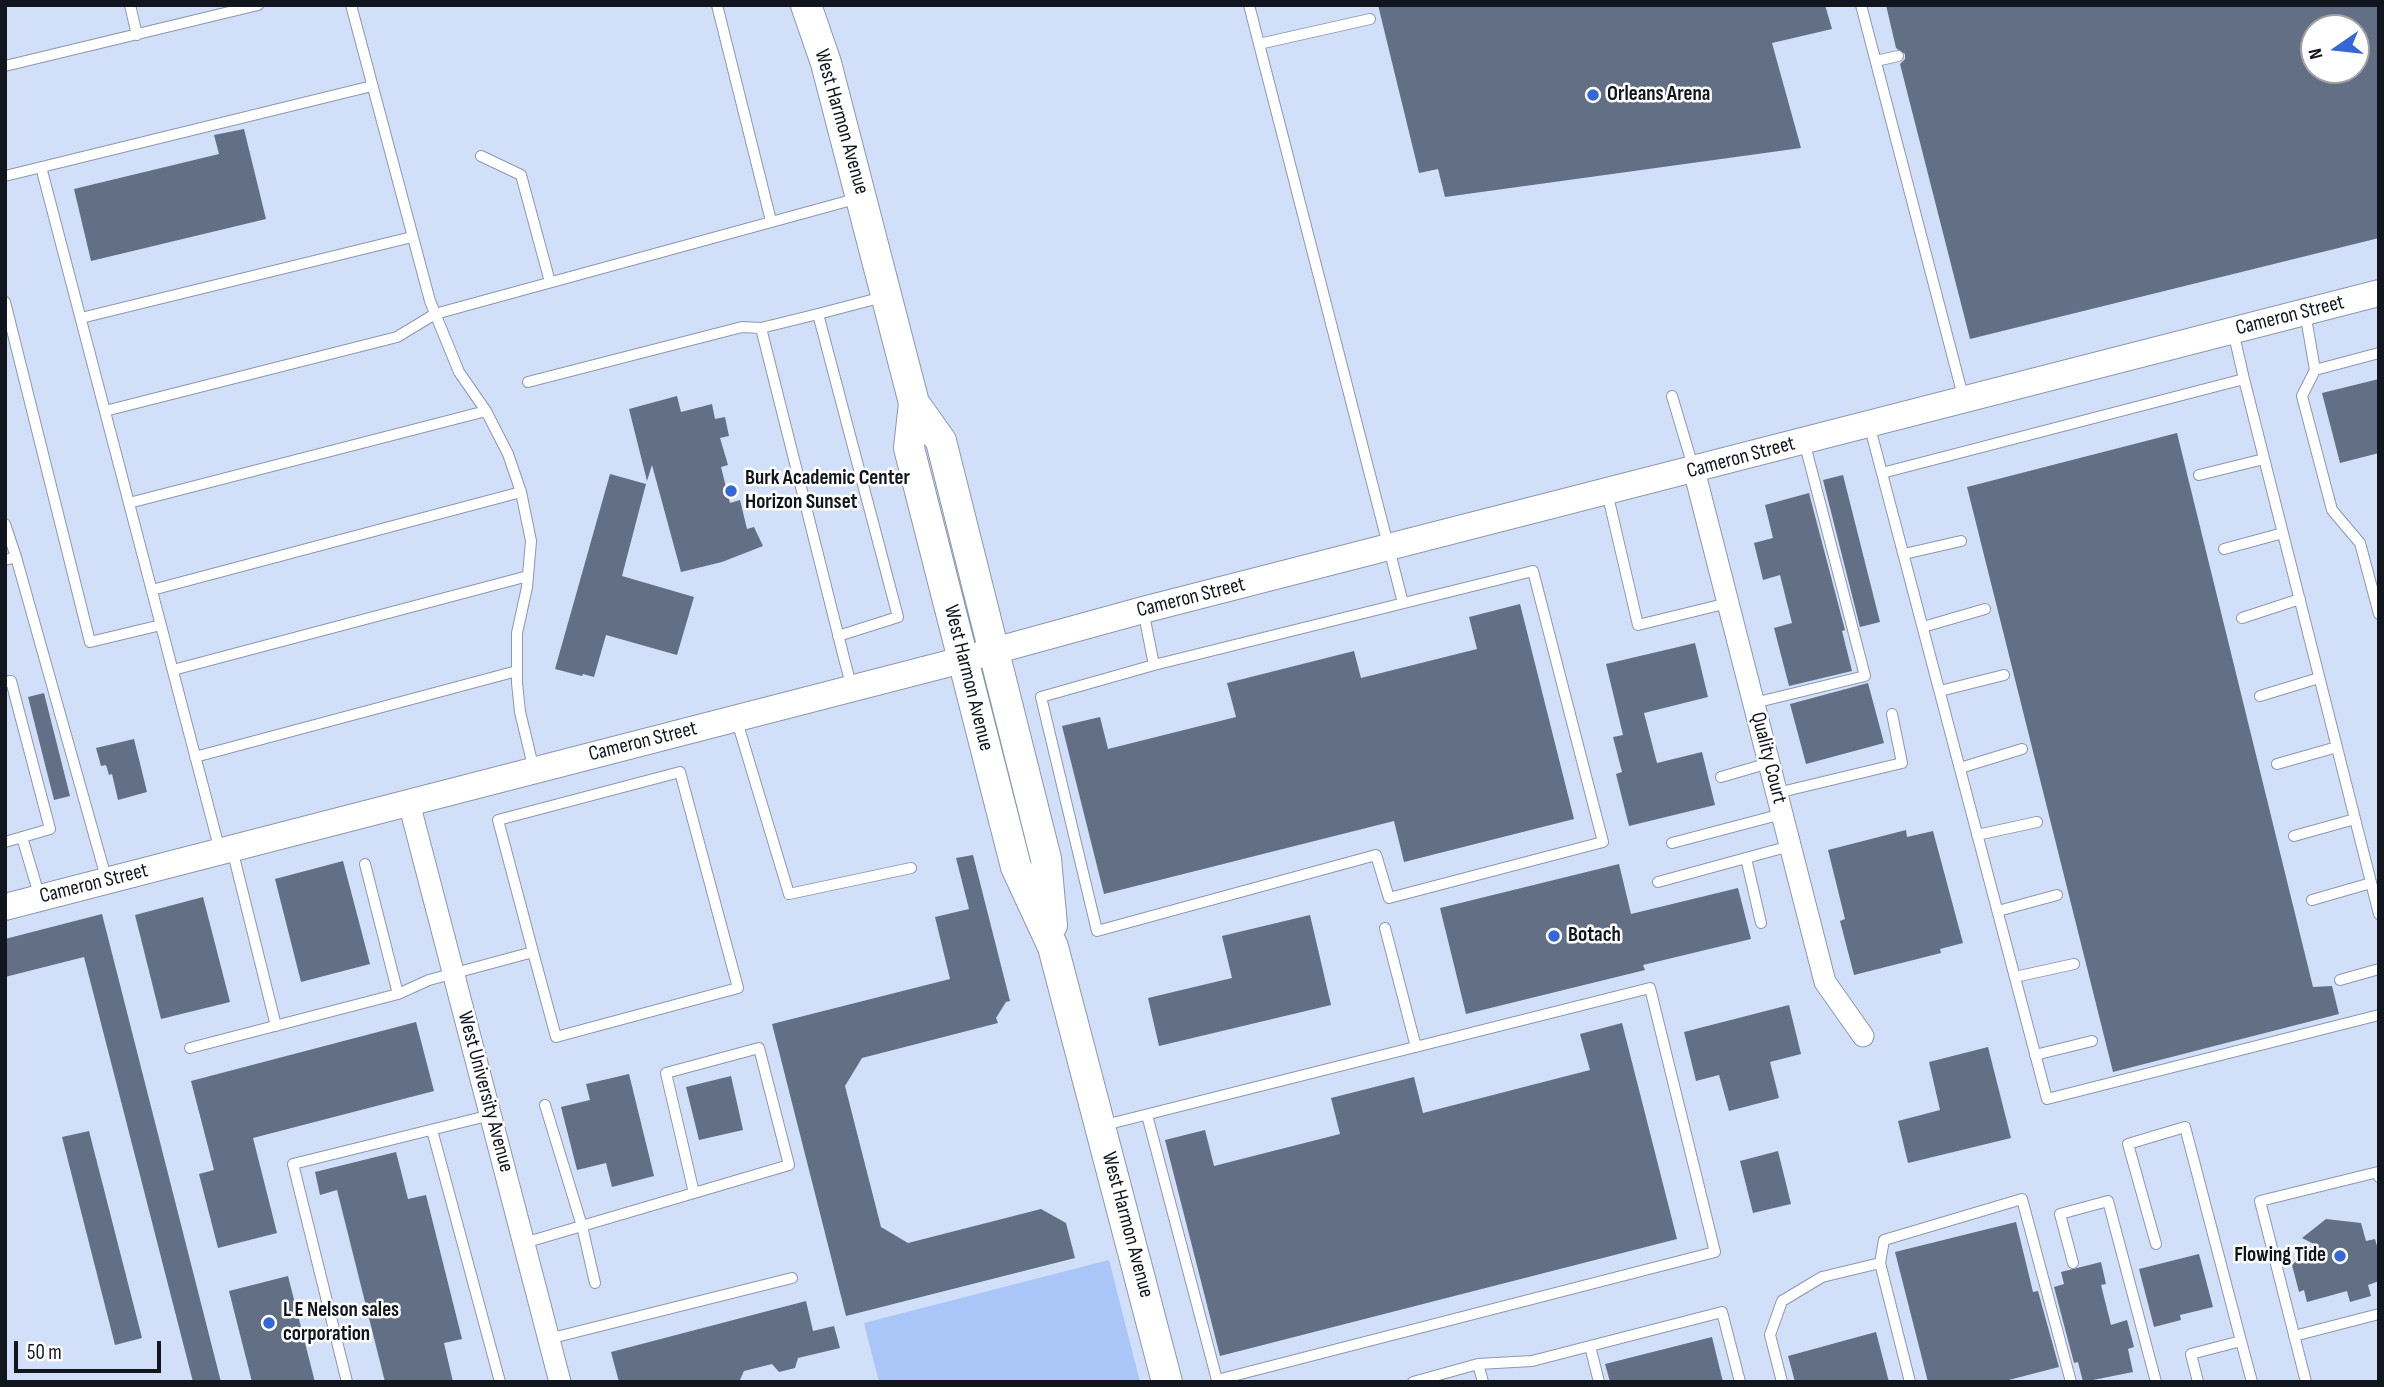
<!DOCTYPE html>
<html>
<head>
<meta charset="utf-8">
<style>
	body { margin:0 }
	#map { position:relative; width:2384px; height:1387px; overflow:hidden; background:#d1dff8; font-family:"Sofia Sans Condensed",sans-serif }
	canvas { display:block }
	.frame { position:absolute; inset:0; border:7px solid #11151e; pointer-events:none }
	.north { position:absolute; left:2300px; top:14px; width:70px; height:70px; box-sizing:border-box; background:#fff; border:2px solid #a0a1a5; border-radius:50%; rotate:256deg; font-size:19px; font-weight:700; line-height:28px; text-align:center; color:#11151e }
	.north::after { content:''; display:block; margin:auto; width:24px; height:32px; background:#3567d7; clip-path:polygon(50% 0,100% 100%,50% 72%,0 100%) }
	.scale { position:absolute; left:14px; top:1341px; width:147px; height:32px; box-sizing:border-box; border:4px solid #11151e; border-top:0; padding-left:9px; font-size:21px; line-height:24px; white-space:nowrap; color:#11151e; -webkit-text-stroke:5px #fff; paint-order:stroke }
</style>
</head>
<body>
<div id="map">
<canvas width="2384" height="1387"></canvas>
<div class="frame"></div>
<div class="north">N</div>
<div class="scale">50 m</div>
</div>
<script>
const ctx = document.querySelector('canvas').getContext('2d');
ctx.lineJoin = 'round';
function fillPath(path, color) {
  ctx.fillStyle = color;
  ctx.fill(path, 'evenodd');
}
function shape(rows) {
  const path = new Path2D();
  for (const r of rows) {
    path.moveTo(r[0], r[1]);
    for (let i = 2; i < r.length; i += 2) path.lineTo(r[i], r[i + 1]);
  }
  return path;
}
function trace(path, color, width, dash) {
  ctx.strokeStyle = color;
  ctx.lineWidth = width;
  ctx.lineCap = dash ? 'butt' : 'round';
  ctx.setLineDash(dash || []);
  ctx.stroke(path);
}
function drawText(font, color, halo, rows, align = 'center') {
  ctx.font = font + ' "Sofia Sans Condensed",sans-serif';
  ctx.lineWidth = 5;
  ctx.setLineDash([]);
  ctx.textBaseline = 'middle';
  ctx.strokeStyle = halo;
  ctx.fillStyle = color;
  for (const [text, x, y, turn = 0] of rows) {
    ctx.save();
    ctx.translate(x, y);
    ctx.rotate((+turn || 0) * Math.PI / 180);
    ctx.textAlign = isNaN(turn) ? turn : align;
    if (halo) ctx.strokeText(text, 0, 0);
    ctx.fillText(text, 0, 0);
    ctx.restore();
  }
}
const green = shape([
	[1109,1260,1140,1382,879,1382,864,1323]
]);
const building = shape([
	[1378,5,1825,5,1832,29,1772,43,1801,148,1445,197,1438,169,1419,173],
	[1886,5,2379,5,2379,238,1970,339,1900,64,1905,59,1905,54,1896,48],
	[2314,28,2356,28,2356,70,2314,70],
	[244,129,266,219,91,261,74,189,219,154,214,135],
	[2379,379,2379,453,2340,463,2322,393],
	[677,396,681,412,712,404,715,419,725,417,729,436,720,438,728,465,721,467,730,503,740,500,747,529,754,527,763,546,722,562,681,572,652,465,647,481,629,409],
	[2177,433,2313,987,2332,986,2339,1014,2113,1072,1967,487],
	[610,474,646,484,622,576,694,597,677,655,606,635,594,677,583,674,582,676,555,669],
	[1843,475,1880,622,1860,627,1823,480],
	[1809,493,1845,630,1842,631,1852,671,1789,686,1774,628,1792,623,1780,575,1763,580,1754,543,1773,538,1765,505],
	[1520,604,1574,819,1404,862,1394,821,1104,894,1062,726,1100,717,1108,749,1236,717,1227,683,1354,651,1361,678,1477,649,1469,617],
	[1695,643,1708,697,1644,713,1657,763,1702,752,1715,805,1629,826,1616,774,1622,772,1613,737,1623,735,1606,664],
	[1868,683,1884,743,1806,764,1790,704],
	[44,693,70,796,54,800,28,697],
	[134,739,147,792,118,800,112,774,109,775,106,765,101,766,96,748],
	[1906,830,1907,837,1933,831,1963,943,1940,949,1941,953,1854,975,1840,921,1845,919,1828,850],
	[973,855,1010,1001,1006,1002,996,1018,998,1023,862,1058,845,1086,881,1227,908,1243,1041,1209,1066,1223,1075,1258,846,1316,772,1024,950,979,935,917,969,909,956,858],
	[343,861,370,964,301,982,275,879],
	[1619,864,1631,914,1738,888,1751,939,1643,965,1645,970,1466,1014,1440,908],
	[203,897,230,1002,161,1019,135,915],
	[102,914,221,1382,193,1382,84,957,5,977,5,939],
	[1310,915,1331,1005,1159,1046,1148,998,1232,978,1222,936],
	[1789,1005,1801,1054,1770,1062,1779,1098,1729,1111,1719,1075,1696,1081,1684,1032],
	[416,1022,434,1091,253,1138,277,1233,218,1248,199,1174,214,1170,191,1081],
	[1622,1023,1677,1239,1220,1356,1165,1140,1205,1130,1214,1166,1340,1134,1331,1098,1414,1077,1423,1113,1590,1070,1580,1034],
	[1988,1047,2011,1138,1908,1163,1898,1121,1940,1110,1929,1062],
	[629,1074,654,1176,612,1187,606,1163,577,1170,561,1107,590,1100,586,1084],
	[731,1076,743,1130,699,1140,686,1087],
	[89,1131,142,1338,115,1345,62,1137],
	[1778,1151,1791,1204,1753,1213,1740,1161],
	[396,1152,408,1199,426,1195,462,1339,444,1343,453,1382,385,1382,337,1190,320,1195,315,1172],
	[2326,1219,2361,1223,2366,1241,2375,1239,2379,1253,2379,1281,2368,1285,2371,1296,2350,1302,2347,1291,2307,1302,2304,1290,2299,1292,2292,1265,2314,1244,2302,1238],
	[2016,1222,2033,1292,2038,1291,2059,1367,2001,1382,1928,1382,1895,1252],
	[2199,1254,2213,1307,2180,1315,2181,1320,2154,1327,2139,1269],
	[2101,1262,2106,1284,2101,1285,2111,1325,2127,1320,2134,1347,2128,1349,2133,1372,2083,1382,2078,1362,2074,1363,2054,1287,2064,1284,2061,1272],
	[288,1276,315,1382,252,1382,229,1291],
	[806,1301,813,1331,834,1326,840,1348,798,1358,795,1368,779,1372,772,1364,744,1371,739,1382,619,1382,611,1352],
	[1876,1332,1889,1382,1795,1382,1788,1356],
	[1712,1337,1723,1382,1610,1382,1605,1364]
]);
const service = shape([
	[130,5,137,35],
	[351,5,430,301,459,372,486,411,508,454,521,492,531,541,527,587,517,633,517,683,520,712,534,770],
	[717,5,771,221],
	[1249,5,1403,603],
	[1861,5,1964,400],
	[1259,44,1370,19],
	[1876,61,1898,56],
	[5,66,258,5],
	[481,156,521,175,550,282],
	[41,167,220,851],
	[5,176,372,86],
	[5,302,90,642,161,625],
	[2305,312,2315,370,2302,396,2332,510,2360,543,2379,614],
	[818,314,883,297],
	[81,318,412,237],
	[2233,331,2244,379],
	[2315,370,2379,353],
	[528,382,742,327,761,328],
	[1672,396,1694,470],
	[105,411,397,337,435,314,859,198],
	[1869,424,2047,1099,2379,1015],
	[1882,473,2244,379,2379,914],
	[2199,475,2264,459],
	[1607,492,1638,625,1728,603],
	[129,503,486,411],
	[5,524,16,557],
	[2224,549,2283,533],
	[1904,554,1961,541],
	[5,560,16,557,107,881],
	[152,590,521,492],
	[1143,610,1154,665,1041,697,1097,931,1376,855,1389,898,1603,842,1533,571,1154,665],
	[2242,618,2300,599],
	[1923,627,1985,609],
	[838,636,898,617,818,314,761,328,845,662,852,688],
	[173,670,528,576],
	[5,682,11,681,50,829,5,842],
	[1940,691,2004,675],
	[2260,696,2319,678],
	[1754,703,1865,676,1804,441],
	[736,718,789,894,911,868],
	[195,757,517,671],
	[2277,764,2337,747],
	[1960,768,2022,749],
	[1721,777,1769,763],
	[1777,793,1902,763,1892,714],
	[1977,835,2037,822],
	[2294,836,2355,819],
	[22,837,40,898],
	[1672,843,1782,814],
	[232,849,276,1026],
	[1746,858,1761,923],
	[365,864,398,994],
	[1658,882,1790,846],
	[2312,900,2371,883],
	[1998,911,2057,895],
	[1385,928,1416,1047],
	[2015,977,2074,964],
	[2340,980,2379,969],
	[190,1048,398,994,429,980,533,952,498,820,680,772,738,988,556,1037,533,952],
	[2035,1055,2092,1041],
	[545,1105,582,1226,595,1283],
	[1101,1126,1650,988,1715,1252,1217,1380,1147,1115],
	[432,1130,500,1382],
	[524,1243,694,1193,666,1073,759,1048,789,1165,694,1193],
	[2156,1244,2128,1144,2185,1127,2241,1341],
	[1880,1263,1884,1240,2022,1199,2071,1382],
	[2073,1263,2060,1214,2108,1201,2156,1382],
	[2294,1336,2379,1314],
	[548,1339,792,1278],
	[1590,1346,1599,1382],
	[1478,1364,1483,1382],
	[347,1382,293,1164,491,1115],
	[1413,1382,1478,1364,1532,1361,1722,1312,1740,1382],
	[1782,1382,1770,1335,1782,1301,1822,1277,1880,1263,1910,1382],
	[2198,1382,2191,1354,2241,1341,2252,1382],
	[2306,1382,2260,1201,2378,1172,2379,1177]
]);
const minor = shape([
	[1694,470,1825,982,1863,1036],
	[409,803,560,1382]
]);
const tertiary = shape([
	[5,907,943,665,1143,610,2379,293]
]);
const secondary = shape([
	[806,5,826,63,914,403,909,448,1016,867,1053,947,1167,1382],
	[914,403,941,441,1046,859,1052,925]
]);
const markers = [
	[1593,95,7,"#3567d7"],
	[731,491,7,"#3567d7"],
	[1554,936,7,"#3567d7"],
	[2340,1256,7,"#3567d7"],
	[269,1323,7,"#3567d7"]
];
const poiNames = [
	["Orleans Arena",1607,95],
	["Burk Academic Center",745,479],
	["Horizon Sunset",745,503],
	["Botach",1568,936],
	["Flowing Tide",2326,1256,"right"],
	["L E Nelson sales",283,1311],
	["corporation",283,1335]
];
const streetNames = [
	["West Harmon Avenue",841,122,74],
	["Cameron Street",2290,316,-14],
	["Cameron Street",1741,458,-15],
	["Cameron Street",1191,598,-14],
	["West Harmon Avenue",968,678,76],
	["Cameron Street",643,742,-14],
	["Quality Court",1768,758,76],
	["Cameron Street",94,884,-14],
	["West University Avenue",485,1092,75],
	["West Harmon Avenue",1127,1225,75]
];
fillPath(green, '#aac5f8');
fillPath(building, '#636f85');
trace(service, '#8b98af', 12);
trace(minor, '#8b98af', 23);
trace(tertiary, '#8b98af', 28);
trace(secondary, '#8b98af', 32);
trace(service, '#fff', 10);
trace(minor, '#fff', 21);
trace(tertiary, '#fff', 26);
trace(secondary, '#fff', 30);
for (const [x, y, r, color] of markers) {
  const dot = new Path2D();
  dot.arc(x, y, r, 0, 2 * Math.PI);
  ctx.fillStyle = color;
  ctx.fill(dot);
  trace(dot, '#fff', 2.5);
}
drawText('bold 21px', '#11151e', '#fff', poiNames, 'left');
drawText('21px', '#11151e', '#fff', streetNames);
</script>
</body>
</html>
